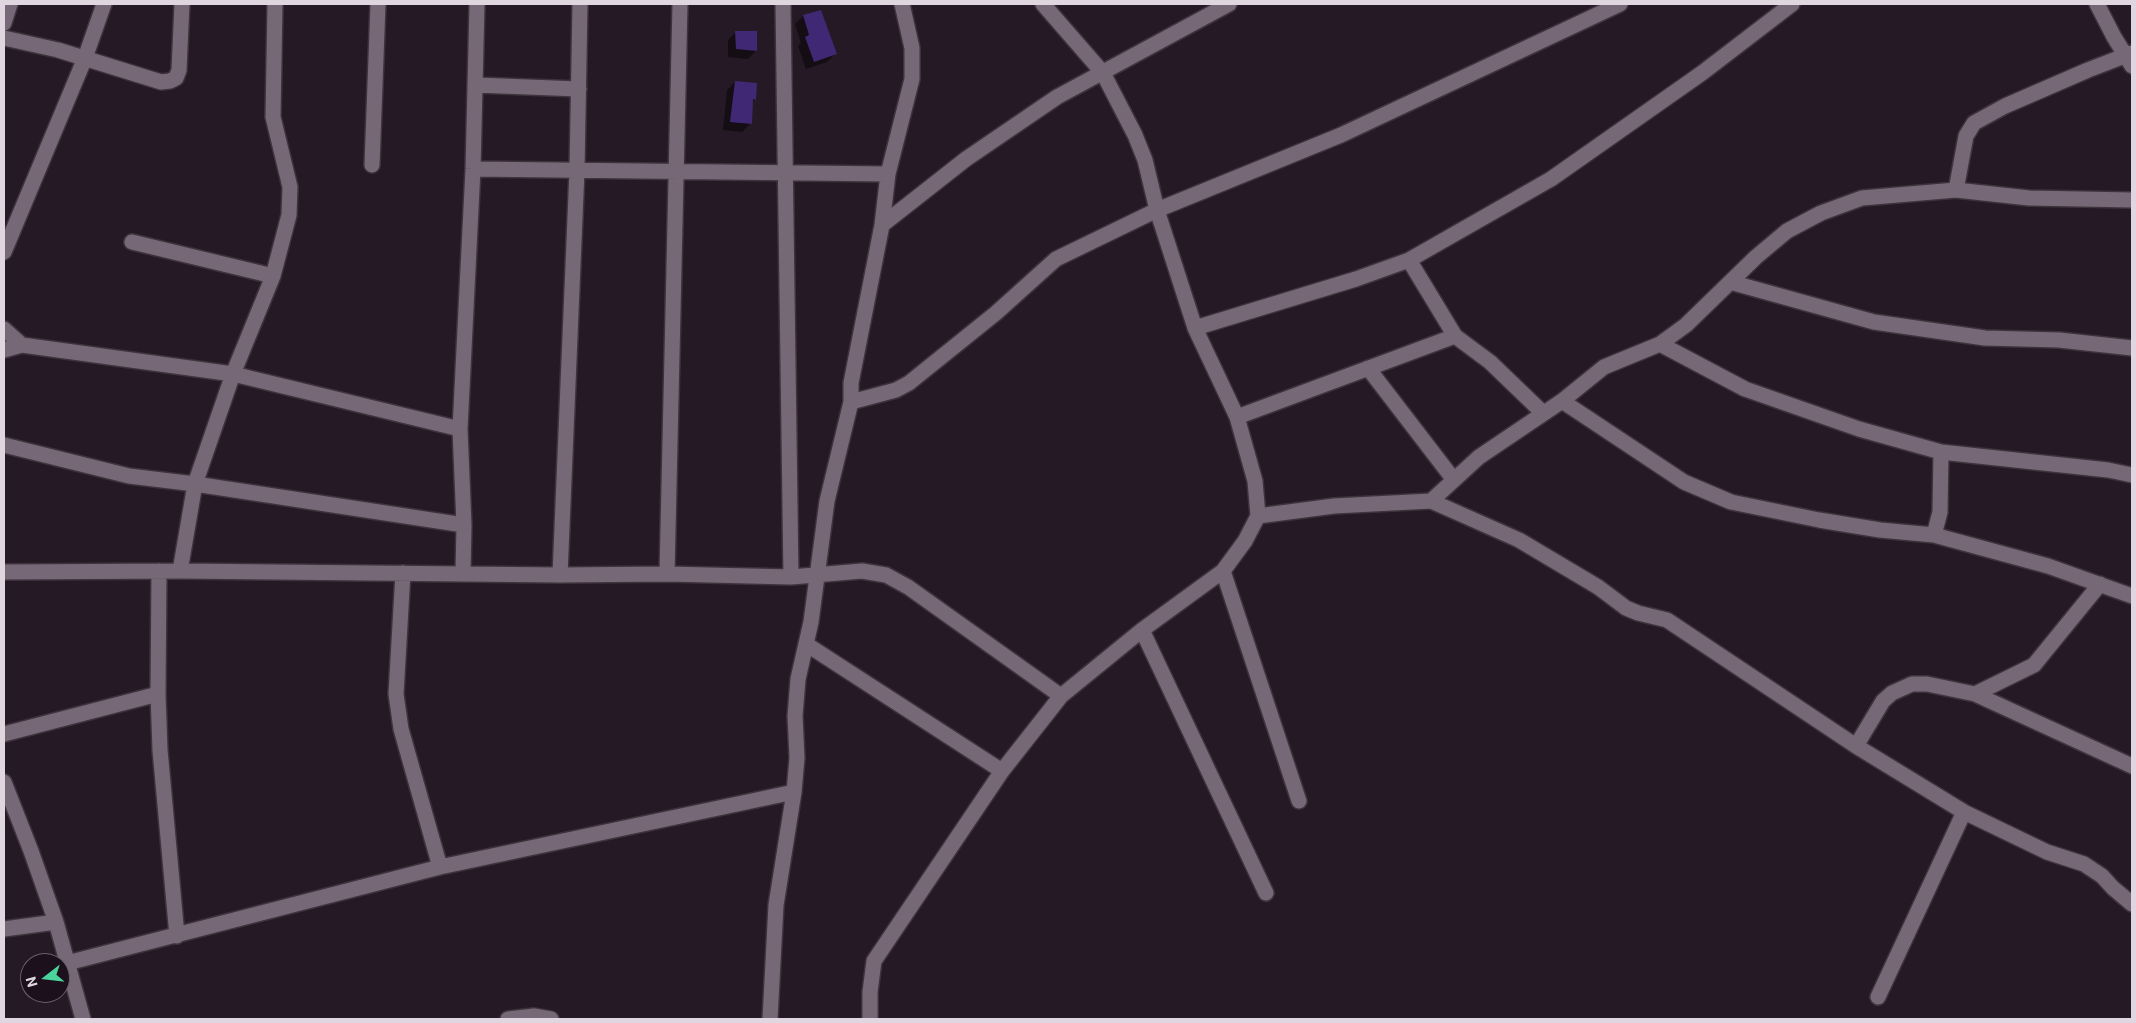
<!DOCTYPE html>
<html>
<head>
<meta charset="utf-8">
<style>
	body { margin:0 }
	#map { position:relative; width:2136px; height:1023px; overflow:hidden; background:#261926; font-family:Roboto,sans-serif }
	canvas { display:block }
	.frame { position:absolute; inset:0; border:5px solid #dfd6df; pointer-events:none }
	.north { position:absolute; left:20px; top:953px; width:50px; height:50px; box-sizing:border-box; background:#1c101d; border:1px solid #6a5f6b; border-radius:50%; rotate:254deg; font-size:14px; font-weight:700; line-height:20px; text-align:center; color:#dfd6df }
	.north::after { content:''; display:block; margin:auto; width:18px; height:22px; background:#4ad49c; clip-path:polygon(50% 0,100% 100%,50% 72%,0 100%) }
</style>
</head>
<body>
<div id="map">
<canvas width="2136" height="1023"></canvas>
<div class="frame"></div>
<div class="north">N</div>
</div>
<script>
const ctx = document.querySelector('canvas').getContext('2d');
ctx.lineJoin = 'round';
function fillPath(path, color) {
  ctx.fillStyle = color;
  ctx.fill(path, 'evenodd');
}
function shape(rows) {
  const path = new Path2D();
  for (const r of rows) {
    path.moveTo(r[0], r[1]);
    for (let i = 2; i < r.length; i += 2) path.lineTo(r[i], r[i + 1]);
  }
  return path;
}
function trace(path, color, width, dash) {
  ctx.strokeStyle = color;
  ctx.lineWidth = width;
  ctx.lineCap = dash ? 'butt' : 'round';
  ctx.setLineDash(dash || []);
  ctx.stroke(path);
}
const shadow = shape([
	[803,16,835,54,827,62,806,69,798,46,801,43,795,24],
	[736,32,756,51,748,59,728,57,728,40],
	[735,82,755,99,752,102,750,124,742,132,723,130,727,90]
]);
const building = shape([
	[821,10,837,54,814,62,805,37,809,35,803,15],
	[735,31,757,31,757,51,736,49],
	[735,81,757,83,756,100,753,99,752,124,730,122]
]);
const street = shape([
	[783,4,791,577],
	[2097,4,2114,37,2132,66],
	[4,23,10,4],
	[4,38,58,50,161,82,170,81,176,78,179,70,182,4],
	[476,85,579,89],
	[372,165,378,4],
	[473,169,888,174],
	[1956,190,1966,136,1974,123,2005,106,2088,70,2132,53],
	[882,225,966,159,1057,97,1229,4],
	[132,242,273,276],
	[4,252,85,58,104,4],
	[1409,260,1455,336,1490,362,1543,413],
	[1730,282,1874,322,1985,338,2059,340,2132,348],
	[1195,328,1356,279,1409,260,1551,179,1702,73,1792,4],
	[4,329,22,345],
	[1660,344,1745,389,1859,429,1941,452,2108,470,2132,475],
	[4,350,22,345,233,374,460,429],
	[1368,368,1454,480],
	[1562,401,1684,482,1731,502,1819,520,1880,530,1934,535,2048,566,2132,596],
	[851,402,896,390,909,383,996,313,1056,259,1157,210,1341,135,1620,4],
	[1237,417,1455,336],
	[4,445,129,476,195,484,464,525],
	[1431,501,1479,457,1562,401,1604,367,1660,344,1686,325,1756,257,1787,231,1821,213,1862,198,1956,190,2029,198,2132,200],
	[1258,516,1334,506,1431,501,1519,540,1598,587,1626,608,1638,613,1667,620,1856,746,1964,812,2047,852,2084,864,2102,876,2113,888,2132,904],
	[1934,535,1940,512,1941,452],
	[159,571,158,694,160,750,177,936],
	[180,571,195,484,233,374,273,276,289,215,290,187,273,117,275,4],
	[1223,571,1299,801],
	[4,572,180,571,560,575,667,574,791,577,862,571,886,575,908,587,1061,696],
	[403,573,396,694,401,729,440,867],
	[463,574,464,525,460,429,473,169,477,4],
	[667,574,680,4],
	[560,575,577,170,580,4],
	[1142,630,1266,893],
	[806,644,1002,771],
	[1975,694,2132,766],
	[4,734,158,694],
	[1856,746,1883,701,1892,693,1912,684,1927,684,1975,694,2034,665,2100,584],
	[4,782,31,851,56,922,83,1019],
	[4,929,56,922],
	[67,963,440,867,794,792],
	[1878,997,1964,812],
	[508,1019,534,1016,551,1019],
	[770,1019,776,905,794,792,797,758,795,716,798,679,811,622,827,501,851,402,851,383,882,225,888,174,912,79,912,48,902,4],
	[870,1019,870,992,874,961,1002,771,1061,696,1142,630,1223,571,1245,541,1258,516,1255,481,1237,417,1195,328,1157,210,1145,160,1135,135,1103,73,1043,4]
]);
fillPath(shadow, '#0007');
fillPath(building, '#402874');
trace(street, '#3d333d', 18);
trace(street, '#776877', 15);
</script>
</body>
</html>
